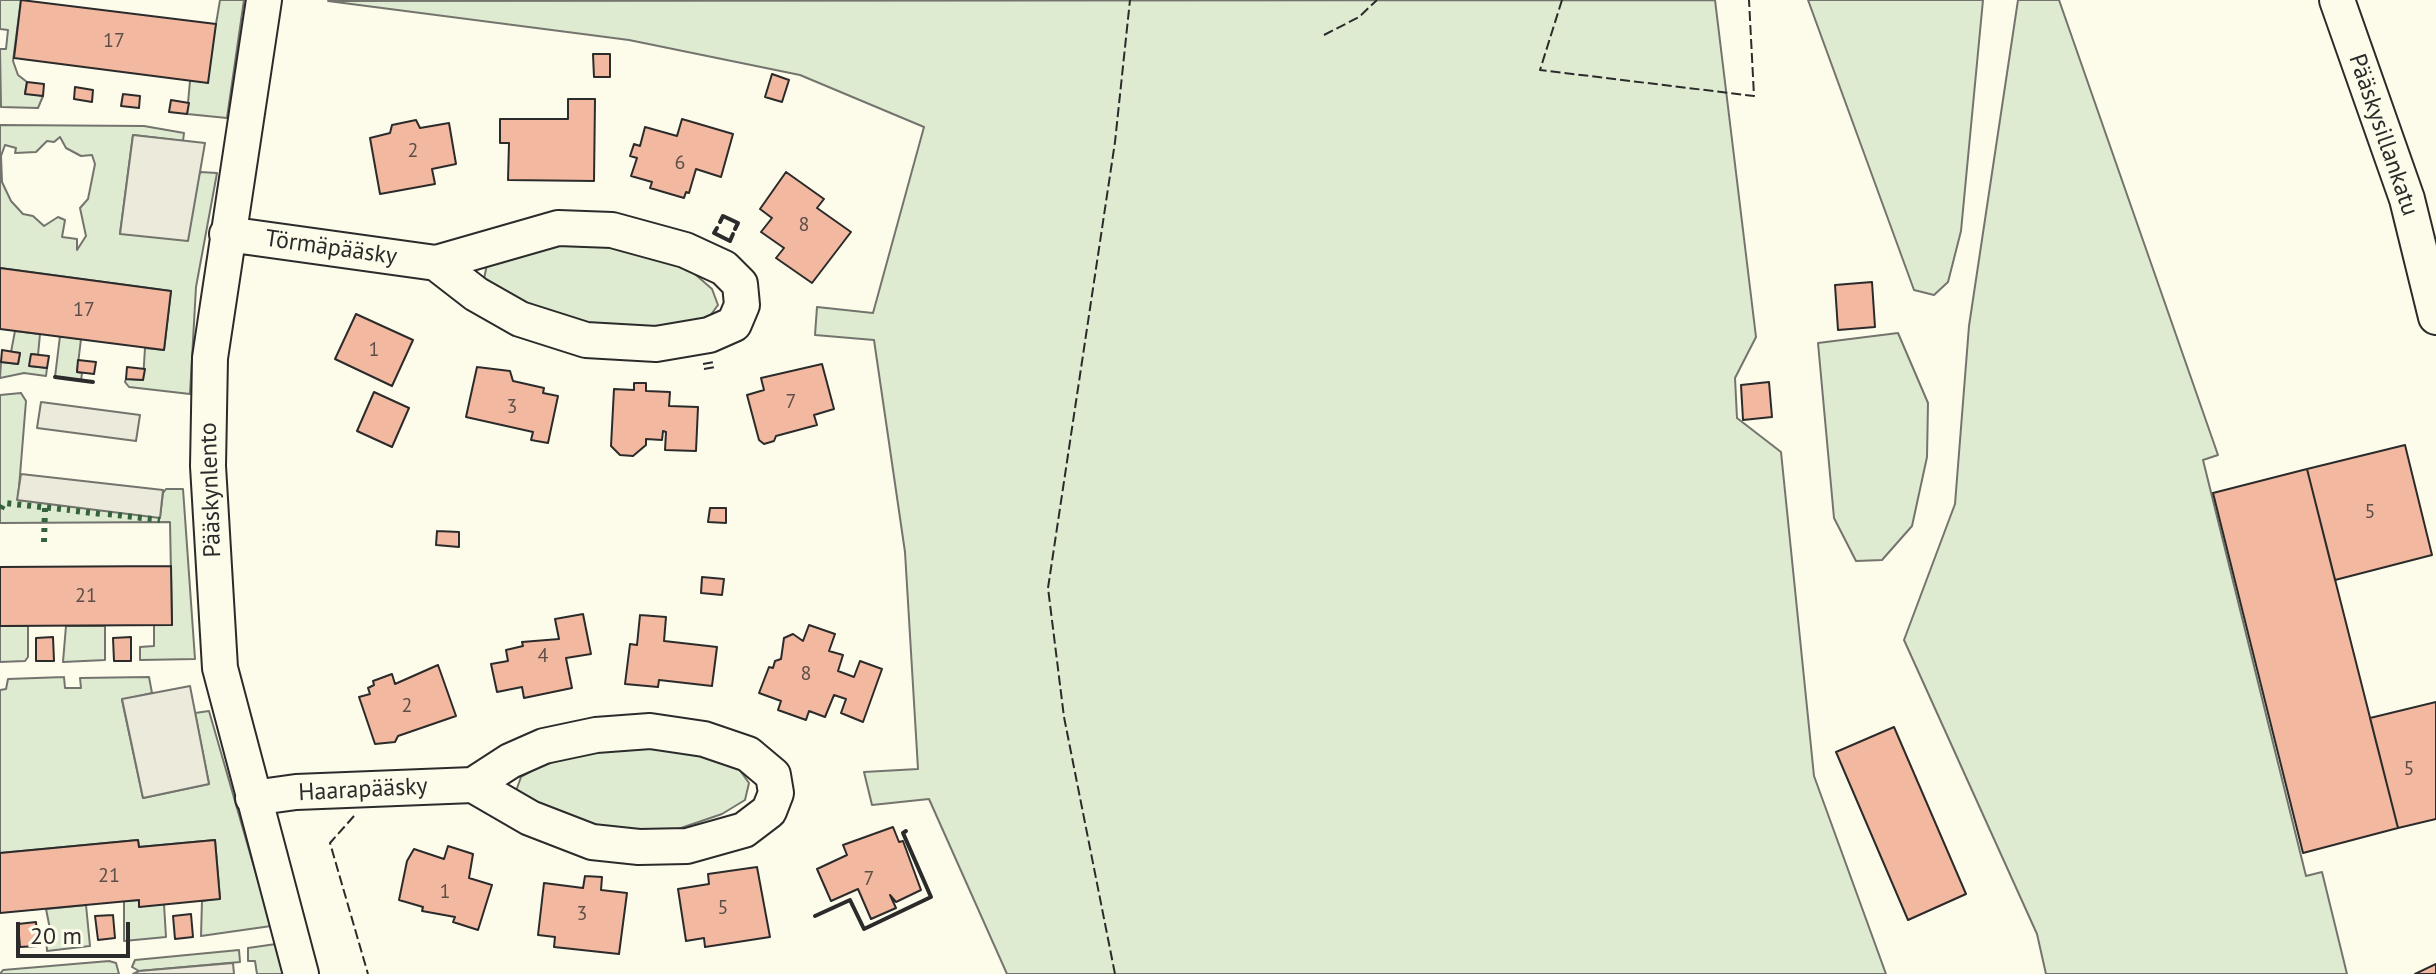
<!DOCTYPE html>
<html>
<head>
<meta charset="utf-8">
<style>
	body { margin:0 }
	#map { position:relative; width:2436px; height:974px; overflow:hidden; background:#fdfbea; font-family:"PT Sans",sans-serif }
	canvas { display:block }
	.scale { position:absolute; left:16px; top:922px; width:114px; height:36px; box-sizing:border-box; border:4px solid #2b2b2b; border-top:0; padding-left:10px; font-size:24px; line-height:28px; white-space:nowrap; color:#2b2b2b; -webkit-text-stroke:6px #fdfbea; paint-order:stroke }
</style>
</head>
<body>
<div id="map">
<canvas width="2436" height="974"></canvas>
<div class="scale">20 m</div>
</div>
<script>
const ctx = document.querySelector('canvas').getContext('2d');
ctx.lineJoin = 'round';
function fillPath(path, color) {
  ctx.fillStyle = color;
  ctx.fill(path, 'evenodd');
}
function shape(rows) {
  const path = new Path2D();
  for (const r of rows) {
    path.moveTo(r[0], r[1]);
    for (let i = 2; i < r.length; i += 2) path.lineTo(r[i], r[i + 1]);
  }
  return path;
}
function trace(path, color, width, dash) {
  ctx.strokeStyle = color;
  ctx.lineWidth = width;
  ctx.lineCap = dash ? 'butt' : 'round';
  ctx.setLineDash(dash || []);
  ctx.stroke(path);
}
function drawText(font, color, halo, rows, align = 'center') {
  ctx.font = font + ' "PT Sans",sans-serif';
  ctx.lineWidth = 6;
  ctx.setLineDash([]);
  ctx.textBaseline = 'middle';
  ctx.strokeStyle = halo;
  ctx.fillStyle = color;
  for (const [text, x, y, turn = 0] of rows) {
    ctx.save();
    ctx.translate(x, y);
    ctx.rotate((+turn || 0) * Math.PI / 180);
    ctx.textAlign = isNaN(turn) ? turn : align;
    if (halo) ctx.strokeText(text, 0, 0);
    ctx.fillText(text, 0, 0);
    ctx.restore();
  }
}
const green = shape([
	[0,0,21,0,13,61,18,75,27,82,25,93,43,96,38,108,1,107,0,49,6,49,8,30,0,29,0,0],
	[220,0,244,0,227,118,187,114,190,81,216,24,220,0],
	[1715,0,1756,337,1735,378,1737,418,1781,452,1814,776,1886,974,1007,974,929,799,872,805,864,772,918,769,905,552,874,340,815,335,817,307,873,313,924,127,800,75,629,40,328,1,1715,0],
	[1808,0,1983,0,1961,231,1948,282,1934,295,1914,290,1808,0],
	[2018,0,2059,0,2218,455,2203,460,2306,876,2322,872,2347,974,2046,974,2037,934,1904,640,1955,504,1969,326,2018,0],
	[0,125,144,126,184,133,183,141,133,135,120,234,195,188,200,172,217,173,196,287,190,394,129,387,125,382,126,379,143,380,145,348,164,350,171,291,0,268,0,125],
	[60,137,66,148,81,156,92,155,95,164,88,199,80,208,86,236,77,250,77,239,62,237,65,220,58,217,44,226,33,216,23,214,11,201,2,182,1,156,5,145,16,148,15,153,36,152,47,141,54,142,60,137],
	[556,243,625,247,688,268,712,289,718,305,707,320,693,327,600,328,543,314,484,279,487,264,556,243],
	[15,331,40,334,38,355,32,354,30,366,47,368,46,376,24,373,0,378,1,362,18,364,20,353,11,352,15,331],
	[1898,333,1928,403,1927,457,1912,526,1882,560,1856,561,1834,518,1818,343,1898,333],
	[60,336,81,339,77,372,82,373,81,381,55,377,60,336],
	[21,393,26,401,18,500,160,517,163,493,166,489,183,489,195,659,140,660,140,647,154,646,154,625,172,625,170,522,0,523,0,395,21,393],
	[0,626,28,626,28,657,25,661,0,662,0,626],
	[66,626,105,626,105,660,63,662,66,626],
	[64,677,65,688,81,688,80,678,149,677,152,693,122,700,143,798,209,784,195,713,209,711,271,926,201,936,202,901,220,898,215,840,139,847,138,840,0,853,0,690,6,689,8,679,64,677],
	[639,746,699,754,739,769,749,783,745,800,722,814,678,829,613,830,548,815,516,791,521,777,539,767,572,755,639,746],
	[139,900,139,906,164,904,166,937,124,941,124,901,139,900],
	[86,905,90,946,47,951,46,932,50,929,46,909,86,905],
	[276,944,285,974,257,974,255,961,248,961,248,948,276,944],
	[239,950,240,962,139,971,132,967,135,960,239,950],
	[109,961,116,963,119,974,0,974,3,970,109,961]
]);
const parking = shape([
	[133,135,205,143,188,241,120,234,133,135],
	[41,402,140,415,136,441,37,428,41,402],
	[21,474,163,490,160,518,17,500,21,474],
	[190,686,209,784,143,798,122,699,190,686],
	[233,963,234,974,133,974,139,971,233,963]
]);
const building = shape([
	[21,0,216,24,208,83,14,58,21,0],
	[593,54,610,54,610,77,594,77,593,54],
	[772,74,789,80,782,102,765,97,772,74],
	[27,82,44,84,43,96,25,94,27,82],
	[75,87,93,90,92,102,74,99,75,87],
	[123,94,140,96,139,108,121,106,123,94],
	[568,99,595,99,594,181,508,180,509,143,500,143,500,119,568,119,568,99],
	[171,100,189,103,187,114,169,112,171,100],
	[682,119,733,134,721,177,696,169,689,193,686,192,684,198,650,188,652,182,631,176,637,158,630,156,634,144,640,146,645,127,677,136,682,119],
	[416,120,420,128,449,123,456,164,432,169,435,184,380,194,370,138,390,133,392,125,416,120],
	[786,172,824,199,817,208,851,232,812,283,776,258,784,248,761,232,772,218,760,209,786,172],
	[0,268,171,291,164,350,0,329,0,268],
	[1872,282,1875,327,1838,330,1835,285,1872,282],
	[356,314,413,340,392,386,335,359,356,314],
	[2,350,20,353,18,364,1,362,2,350],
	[31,354,49,356,47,368,29,366,31,354],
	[78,360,96,362,94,374,77,372,78,360],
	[822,364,834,409,814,415,817,425,776,436,774,441,764,444,759,440,747,395,764,390,761,378,822,364],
	[127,367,145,369,143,380,126,379,127,367],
	[477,367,510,371,513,381,544,388,543,393,558,396,548,443,531,440,533,432,466,417,477,367],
	[1769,382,1772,417,1743,420,1741,385,1769,382],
	[634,383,646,383,646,391,670,392,669,406,698,407,696,451,665,450,666,432,663,431,662,440,646,439,646,445,633,456,620,455,611,446,614,389,634,390,634,383],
	[374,392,409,408,392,447,357,431,374,392],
	[2405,445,2432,555,2335,580,2307,469,2405,445],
	[2307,469,2398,828,2303,853,2213,493,2307,469],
	[710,508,726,508,726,523,708,522,710,508],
	[437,531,459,532,459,547,436,545,437,531],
	[171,566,172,625,0,626,0,567,171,566],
	[702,577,724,579,722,595,701,593,702,577],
	[583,614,591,654,566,658,572,688,524,698,522,687,497,692,491,664,508,661,506,650,523,646,522,642,559,639,555,619,583,614],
	[640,615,666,617,664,641,717,647,712,686,659,680,658,687,625,684,630,644,637,645,640,615],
	[809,625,835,634,829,651,843,655,838,671,854,677,860,661,882,669,863,722,841,713,846,699,834,695,825,717,809,711,806,720,778,710,781,701,759,693,769,667,773,668,775,661,781,659,784,638,793,634,803,641,809,625],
	[53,637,54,661,36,661,36,638,53,637],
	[131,637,131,661,114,661,113,638,131,637],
	[438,665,456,716,398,736,395,742,375,744,359,697,370,694,368,688,374,685,373,681,392,674,395,684,438,665],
	[2436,702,2436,819,2398,828,2370,718,2436,702],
	[1894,727,1966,894,1908,920,1836,752,1894,727],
	[893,827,899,842,903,841,921,890,896,902,890,895,896,908,871,919,858,889,831,901,817,869,847,855,843,845,893,827],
	[138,840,139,847,215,840,220,899,139,907,139,900,0,913,0,853,138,840],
	[448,846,473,854,469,878,492,885,478,930,453,922,455,917,422,911,423,907,399,900,407,861,414,849,444,859,448,846],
	[757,867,770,937,705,947,704,938,686,941,678,889,709,884,708,874,757,867],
	[585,876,602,877,601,890,627,893,619,954,554,947,555,937,538,935,544,883,583,888,585,876],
	[191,914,193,937,175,939,173,916,191,914],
	[113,915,115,938,98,940,95,916,113,915],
	[36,922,38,946,20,947,18,924,36,922],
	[2436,964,2436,974,2415,974,2436,964]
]);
const street = shape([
	[264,0,210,358,208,466,220,668,301,974],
	[2337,0,2407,199,2436,317],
	[227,234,436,263,476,294,520,319,586,340,656,344,709,335,734,324,742,305,740,284,724,268,685,250,612,230,558,228,436,263],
	[253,798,296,792,473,785,530,818,592,842,639,847,687,846,744,830,769,811,776,793,773,775,748,754,704,739,650,731,596,735,544,746,510,761,473,785]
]);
const hedge = shape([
	[1,509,4,503,70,510],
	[76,511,101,514],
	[108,514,160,520],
	[44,542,45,508]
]);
const fence = shape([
	[1562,0,1540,70,1754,96,1749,0],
	[1324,35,1359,17,1377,0],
	[703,364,715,362],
	[704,369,716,367],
	[354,816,330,843,368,974],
	[1115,974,1064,717,1048,588,1115,142,1130,0]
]);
const wall = shape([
	[720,222,723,216,738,223,735,229],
	[717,228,714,233,730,241,733,234],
	[55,377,93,382],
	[815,916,850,900,864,929,931,897,903,833,906,831]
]);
const numberNames = [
	["17",114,41],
	["2",413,151],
	["6",680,163],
	["8",804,225],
	["17",84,310],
	["1",374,350],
	["7",791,402],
	["3",512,407],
	["5",2370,512],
	["21",86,596],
	["4",543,656],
	["8",806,674],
	["2",407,706],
	["5",2409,769],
	["21",109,876],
	["7",869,879],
	["1",445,892],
	["5",723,908],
	["3",582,914]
];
const streetNames = [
	["Pääskysillankatu",2383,135,71],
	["Törmäpääsky",331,248,8],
	["Pääskynlento",211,490,-92],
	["Haarapääsky",363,790,-3]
];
fillPath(green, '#deebd1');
trace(green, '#74746e', 2);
fillPath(parking, '#eceadb');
trace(parking, '#74746e', 2);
fillPath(building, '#f2b8a0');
trace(building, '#2b2b2b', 2);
trace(street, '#2b2b2b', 38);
trace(street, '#fdfbea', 34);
trace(hedge, '#34623c', 6, [4, 6]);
trace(fence, '#2b2b2b', 2, [10, 4]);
trace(wall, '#2b2b2b', 4);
drawText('20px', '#5d4e48', null, numberNames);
drawText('24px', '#2b2b2b', '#fdfbea', streetNames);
</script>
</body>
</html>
